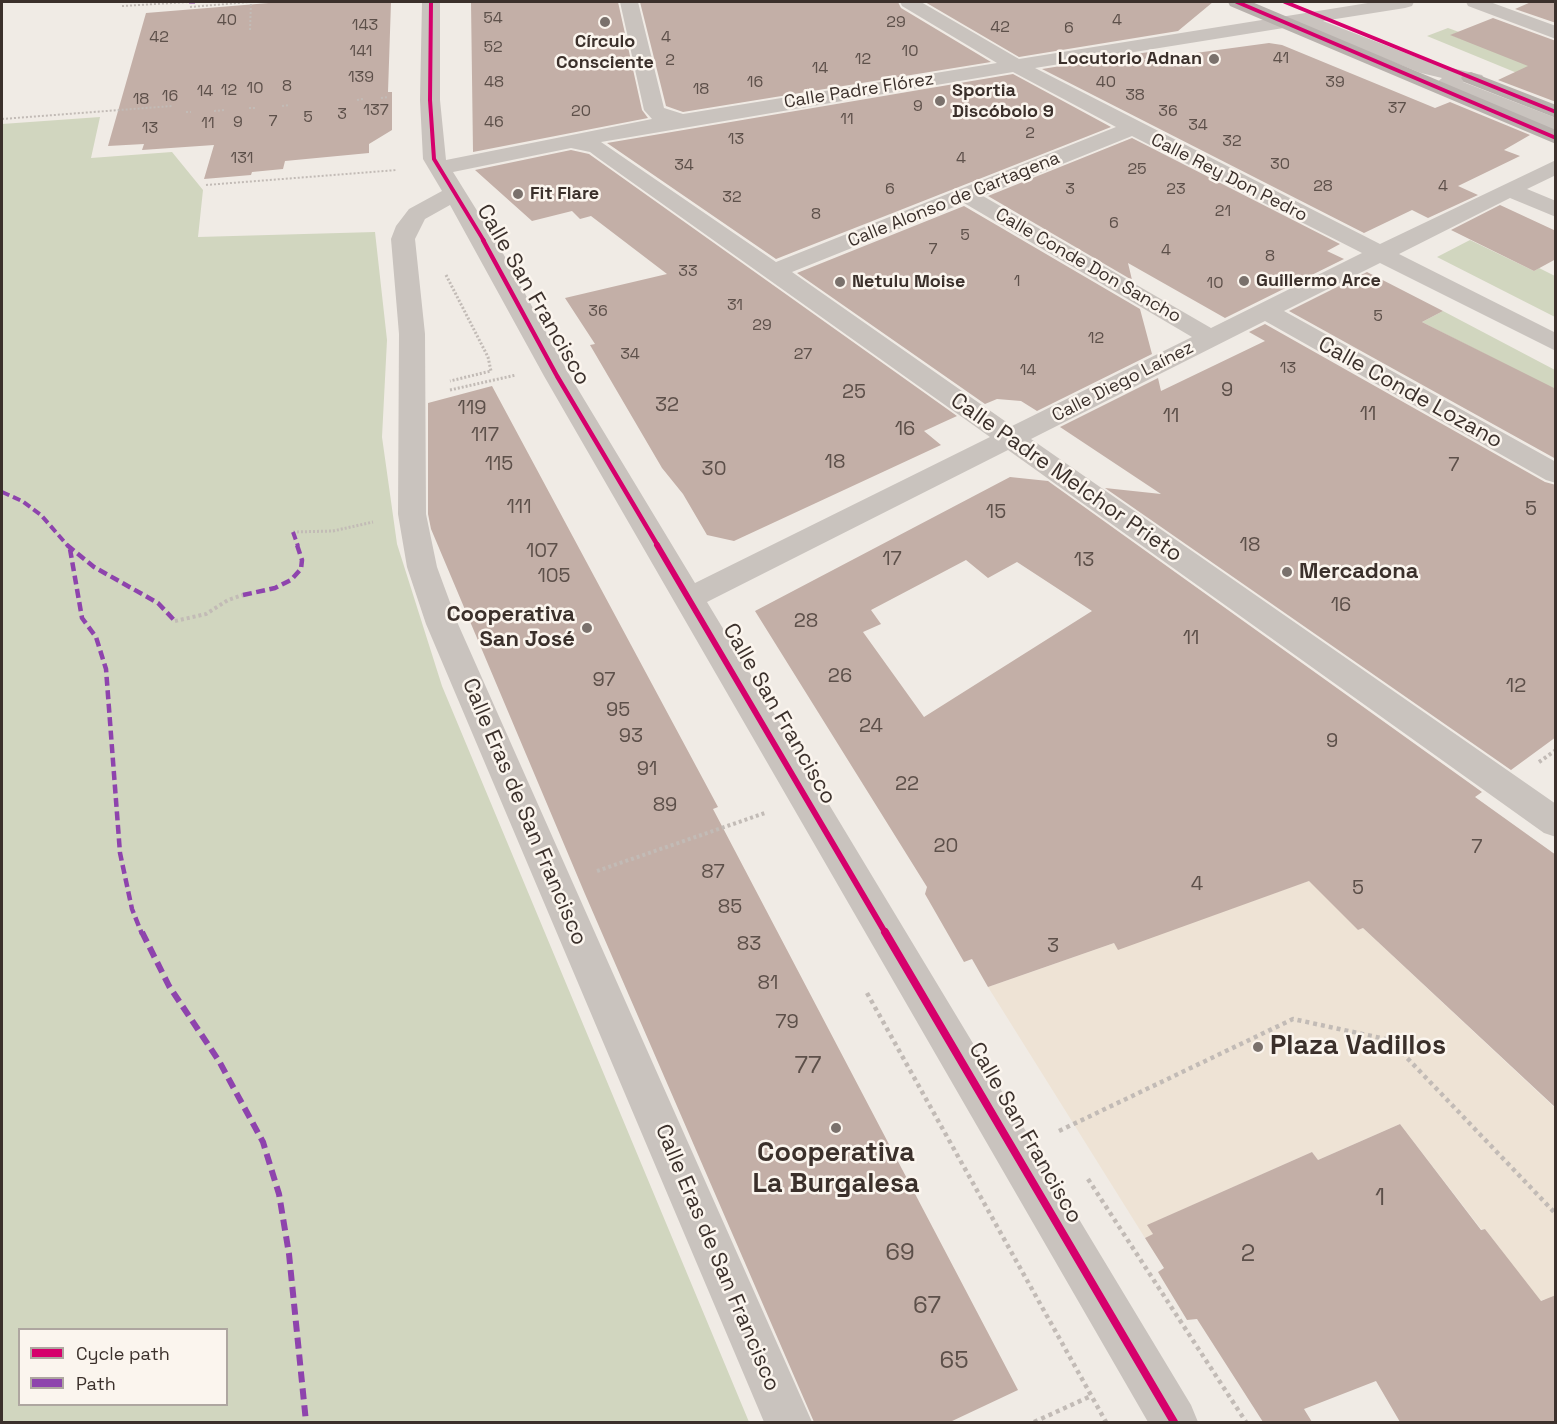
<!DOCTYPE html>
<html>
<head>
<meta charset="utf-8">
<style>
	body { margin:0 }
	#map { position:relative; width:1557px; height:1424px; overflow:hidden; background:#f0ebe5; font-family:"Space Grotesk",sans-serif }
	canvas { display:block }
	.frame { position:absolute; inset:0; border:3px solid #3b302b; pointer-events:none }
	.legend { position:absolute; left:18px; top:1328px; width:210px; height:78px; box-sizing:border-box; background:#fbf5ee; border:2px solid #aea6a0; margin:0; padding:8px 10px; list-style:none; font-size:18px; color:#3b302b }
	.legend li { display:flex; align-items:center; gap:12px; height:30px }
	.legend b { width:30px; border:2px solid #aea6a0 }
</style>
</head>
<body>
<div id="map">
<canvas width="1557" height="1424"></canvas>
<div class="frame"></div>
<ul class="legend">
<li><b style="height:8px;background:#d6006c"></b>Cycle path</li>
<li><b style="height:8px;background:#8e44ad"></b>Path</li>
</ul>
</div>
<script>
const ctx = document.querySelector('canvas').getContext('2d');
ctx.lineJoin = 'round';
function fillPath(path, color) {
  ctx.fillStyle = color;
  ctx.fill(path, 'evenodd');
}
function shape(rows) {
  const path = new Path2D();
  for (const r of rows) {
    path.moveTo(r[0], r[1]);
    for (let i = 2; i < r.length; i += 2) path.lineTo(r[i], r[i + 1]);
  }
  return path;
}
function trace(path, color, width, dash) {
  ctx.strokeStyle = color;
  ctx.lineWidth = width;
  ctx.lineCap = dash ? 'butt' : 'round';
  ctx.setLineDash(dash || []);
  ctx.stroke(path);
}
function drawText(font, color, halo, rows, align = 'center') {
  ctx.font = font + ' "Space Grotesk",sans-serif';
  ctx.lineWidth = 5;
  ctx.setLineDash([]);
  ctx.textBaseline = 'middle';
  ctx.strokeStyle = halo;
  ctx.fillStyle = color;
  for (const [text, x, y, turn = 0] of rows) {
    ctx.save();
    ctx.translate(x, y);
    ctx.rotate((+turn || 0) * Math.PI / 180);
    ctx.textAlign = isNaN(turn) ? turn : align;
    if (halo) ctx.strokeText(text, 0, 0);
    ctx.fillText(text, 0, 0);
    ctx.restore();
  }
}
const green = shape([
	[1448,28,1459,32,1451,35,1531,65,1539,82,1427,36],
	[100,117,91,158,172,152,203,190,198,237,375,232,387,340,382,437,397,544,442,686,749,1422,2,1422,2,124],
	[20,1330,226,1330,226,1404,20,1404],
	[1470,240,1534,271,1539,268,1555,276,1555,317,1437,257],
	[1443,311,1555,370,1555,390,1422,322]
]);
const plaza = shape([
	[1311,880,1358,930,1363,928,1555,1108,1555,1313,1545,1299,1536,1303,1499,1247,1485,1229,1481,1229,1400,1124,1318,1160,1312,1152,1148,1225,1153,1234,1145,1238,988,987,1114,943,1118,949]
]);
const building = shape([
	[281,2,391,2,388,92,392,92,392,130,369,144,369,153,285,161,283,169,252,172,251,175,204,179,214,145,142,150,144,144,108,146,146,13],
	[471,2,618,2,642,110,648,118,473,152],
	[640,2,898,2,901,8,991,62,683,112,666,106],
	[925,2,1213,2,1178,31,1019,57],
	[1531,2,1556,2,1556,23,1515,9],
	[1493,18,1556,41,1556,102,1498,80,1528,66,1450,35],
	[1269,43,1282,45,1435,108,1450,102,1530,135,1504,150,1520,156,1458,186,1478,195,1428,218,1412,210,1364,233,1042,69,1155,51,1144,60],
	[1013,74,1111,127,776,259,607,143],
	[1132,138,1340,244,1327,251,1344,259,1225,318,1128,263,1132,280,988,196],
	[571,150,589,154,957,416,924,431,941,445,734,541,707,535,683,494,662,468,590,345,595,344,565,298,667,274,591,216,580,219,572,211,532,221,475,170],
	[1500,205,1556,231,1556,259,1534,271,1451,230],
	[964,206,1140,309,1152,354,1037,411,1021,401,997,399,985,404,797,273],
	[1367,272,1443,311,1422,322,1556,389,1556,459,1289,311],
	[1265,324,1545,482,1556,485,1556,737,1511,770,1105,488,1161,494,1060,427,1158,378,1161,391,1265,341,1249,332],
	[492,386,718,807,713,809,1018,1390,950,1422,814,1422,585,894,431,529,428,514,428,403],
	[1010,477,1048,481,1482,792,1475,797,1556,855,1556,1108,1363,928,1358,930,1309,881,1118,950,1114,943,988,987,972,959,964,962,925,894,927,887,755,611],
	[966,560,988,578,1017,562,1092,611,924,717,863,632,881,624,871,610],
	[1400,1124,1481,1230,1485,1229,1541,1301,1556,1295,1556,1422,1400,1422,1376,1381,1304,1409,1312,1422,1263,1422,1197,1319,1187,1320,1158,1272,1164,1268,1145,1238,1153,1234,1147,1225,1312,1152,1318,1160]
]);
const pathFar3 = shape([
	[122,6,189,2],
	[190,7,249,2],
	[250,30,251,2],
	[381,98,388,97],
	[357,100,363,99],
	[282,106,290,105],
	[249,108,256,108],
	[214,111,225,110],
	[186,112,191,112],
	[2,119,172,106],
	[206,185,397,170]
]);
const pathFar2 = shape([
	[446,275,488,357,491,371,450,381],
	[450,390,516,375],
	[293,532,333,531,373,522]
]);
const pathFar1 = shape([
	[175,621,206,614,228,600,243,595],
	[1539,762,1556,750],
	[597,871,765,813]
]);
const path = shape([
	[867,993,1106,1422],
	[1059,1131,1293,1019,1390,1040,1556,1214],
	[1088,1179,1246,1422],
	[1034,1422,1091,1396]
]);
const street = shape([
	[422,2,440,2,440,100,446,160,652,119,644,110,620,2,638,2,664,108,683,114,997,63,902,6,900,2,921,2,1019,59,1374,2,1414,2,1412,6,1405,8,1323,21,1434,64,1482,75,1485,79,1482,83,1463,82,1556,118,1556,131,1439,87,1436,83,1442,78,1421,73,1313,30,1296,26,1035,68,1380,244,1556,160,1556,175,1527,189,1556,201,1556,217,1510,198,1399,254,1556,333,1556,351,1380,263,1284,311,1556,462,1556,483,1546,480,1265,321,1031,439,1556,804,1556,837,1544,833,1008,450,707,602,1191,1405,1198,1422,1148,1422,544,376,450,205,425,219,415,239,425,334,426,514,437,567,458,624,812,1422,764,1422,426,624,407,567,398,514,399,334,391,239,396,226,409,209,442,191,423,159,420,100,422,2],
	[1013,72,1116,127,776,262,601,142,1013,72],
	[1132,136,1362,253,1211,328,983,196,1132,136],
	[571,148,590,152,598,158,990,437,695,583,570,376,499,246,453,172,571,148],
	[964,203,1192,337,1012,426,792,272,964,203],
	[1466,2,1490,2,1556,26,1556,39,1468,6,1466,2]
]);
const primary = shape([
	[1228,2,1252,2,1556,130,1556,144,1230,6,1228,2],
	[1471,72,1556,105,1556,118,1464,82,1461,78,1464,74,1471,72]
]);
const quietFar3 = shape([
	[189,2,198,2]
]);
const quietFar2 = shape([
	[2,492,22,501,41,515,68,546],
	[293,532,298,546]
]);
const quietFar1 = shape([
	[67,545,94,567,158,603,175,621],
	[70,549,82,618,96,637,106,669,120,853,132,909,142,934],
	[243,595,275,588,291,580,301,569,302,560,297,545]
]);
const quiet = shape([
	[142,932,169,986,219,1061,263,1142,279,1194,289,1254,306,1422]
]);
const cyclewayFar3 = shape([
	[431,2,430,100,434,159,484,241],
	[1237,2,1556,138],
	[1285,2,1556,112]
]);
const cyclewayFar2 = shape([
	[483,240,557,376,658,546]
]);
const cyclewayFar1 = shape([
	[657,545,886,934]
]);
const cycleway = shape([
	[885,932,1174,1422]
]);
const markers = [
	[605,22,6,"#7a716c"],
	[1214,59,6,"#7a716c"],
	[940,101,6,"#7a716c"],
	[518,194,6,"#7a716c"],
	[1244,281,6,"#7a716c"],
	[840,282,6,"#7a716c"],
	[1287,572,6,"#7a716c"],
	[587,628,6,"#7a716c"],
	[1258,1047,6,"#7a716c"],
	[836,1128,6,"#7a716c"]
];
const farNumbernames = [
	["54",493,19],
	["40",227,21],
	["4",1117,21],
	["29",896,23],
	["143",365,26],
	["42",1000,28],
	["6",1069,29],
	["42",159,38],
	["4",666,38],
	["52",493,48],
	["141",361,52],
	["10",910,52],
	["41",1281,59],
	["12",863,60],
	["2",670,61],
	["14",820,69],
	["139",361,78],
	["48",494,83],
	["16",755,83],
	["40",1106,83],
	["39",1335,83],
	["8",287,87],
	["10",255,89],
	["18",701,90],
	["12",229,91],
	["14",205,92],
	["38",1135,96],
	["16",170,97],
	["18",141,100],
	["9",918,107],
	["37",1397,109],
	["137",376,111],
	["20",581,112],
	["36",1168,112],
	["3",342,115],
	["5",308,118],
	["11",847,120],
	["7",273,122],
	["9",238,123],
	["46",494,123],
	["11",208,124],
	["34",1198,126],
	["13",150,129],
	["2",1030,134],
	["13",736,140],
	["32",1232,142],
	["131",242,159],
	["4",961,159],
	["30",1280,165],
	["34",684,166],
	["25",1137,170],
	["28",1323,187],
	["4",1443,187],
	["6",890,190],
	["3",1070,190],
	["23",1176,190],
	["32",732,198],
	["21",1223,212],
	["8",816,215],
	["6",1114,224],
	["5",965,236],
	["7",933,250],
	["4",1166,251],
	["8",1270,257],
	["33",688,272],
	["1",1017,282],
	["10",1215,284],
	["31",735,306],
	["36",598,312],
	["5",1378,317],
	["29",762,326],
	["12",1096,339],
	["34",630,355],
	["27",803,355],
	["13",1288,369],
	["14",1028,371]
];
const farPoinames = [
	["Círculo",605,42,"center"],
	["Consciente",605,63,"center"],
	["Locutorio Adnan",1202,59,"right"],
	["Sportia",952,91],
	["Discóbolo 9",952,112],
	["Fit Flare",530,194],
	["Guillermo Arce",1256,281],
	["Netulu Moise",852,282]
];
const farStreetnames = [
	["Calle Padre Flórez",859,91,-9],
	["Calle Rey Don Pedro",1229,178,27],
	["Calle Alonso de Cartagena",954,200,-22],
	["Calle Conde Don Sancho",1088,266,30],
	["Calle Diego Laínez",1123,382,-27]
];
const numberNames = [
	["9",1227,391],
	["25",854,393],
	["32",667,406],
	["119",472,409],
	["11",1368,415],
	["11",1171,417],
	["16",905,430],
	["117",485,436],
	["18",835,463],
	["115",499,465],
	["7",1454,466],
	["30",714,470],
	["111",519,508],
	["5",1531,510],
	["15",996,513],
	["18",1250,546],
	["107",542,552],
	["17",892,560],
	["13",1084,561],
	["105",554,577],
	["16",1341,606],
	["28",806,622],
	["11",1191,639],
	["26",840,677],
	["97",604,681],
	["12",1516,687],
	["95",618,711],
	["24",871,727],
	["93",631,737],
	["9",1332,742],
	["91",647,770],
	["22",907,785],
	["89",665,806],
	["20",946,847],
	["7",1477,848],
	["87",713,873],
	["4",1197,885],
	["5",1358,889],
	["85",730,908],
	["83",749,945],
	["3",1053,947],
	["81",768,984],
	["79",787,1023]
];
const streetNames = [
	["Calle San Francisco",533,295,60],
	["Calle Conde Lozano",1410,393,29],
	["Calle Padre Melchor Prieto",1066,478,35],
	["Calle San Francisco",779,714,60],
	["Calle Eras de San Francisco",524,812,67],
	["Calle San Francisco",1025,1133,60],
	["Calle Eras de San Francisco",717,1258,67]
];
const poiNames = [
	["Mercadona",1299,572],
	["Cooperativa",575,615,"right"],
	["San José",575,640,"right"]
];
const nearNumbernames = [
	["77",808,1066],
	["1",1380,1198],
	["69",900,1253],
	["2",1248,1254],
	["67",927,1306],
	["65",954,1361]
];
const nearPoinames = [
	["Plaza Vadillos",1270,1047],
	["Cooperativa",836,1154,"center"],
	["La Burgalesa",836,1185,"center"]
];
fillPath(green, '#d1d6bf');
fillPath(plaza, '#eee3d5');
fillPath(building, '#c3afa7');
trace(pathFar3, '#c2bbb6', 2, [2, 2]);
trace(pathFar2, '#c2bbb6', 3, [2, 2]);
trace(pathFar1, '#c2bbb6', 4, [3, 3]);
trace(path, '#c2bbb6', 4.5, [4, 4]);
fillPath(street, '#c9c3be');
fillPath(primary, '#b8b1ad');
trace(quietFar3, '#8e44ad', 3, [6, 3]);
trace(quietFar2, '#8e44ad', 4, [8, 4]);
trace(quietFar1, '#8e44ad', 4.5, [9, 4.5]);
trace(quiet, '#8e44ad', 6, [11, 6]);
trace(cyclewayFar3, '#d6006c', 4);
trace(cyclewayFar2, '#d6006c', 4.5);
trace(cyclewayFar1, '#d6006c', 6);
trace(cycleway, '#d6006c', 8);
for (const [x, y, r, color] of markers) {
  const dot = new Path2D();
  dot.arc(x, y, r, 0, 2 * Math.PI);
  ctx.fillStyle = color;
  ctx.fill(dot);
  trace(dot, '#fbf5ee', 2);
}
drawText('16px', '#5d504a', null, farNumbernames);
drawText('bold 18px', '#3b302b', '#fbf5ee', farPoinames, 'left');
drawText('18px', '#3b302b', '#fbf5ee', farStreetnames);
drawText('20px', '#5d504a', null, numberNames);
drawText('22px', '#3b302b', '#fbf5ee', streetNames);
drawText('bold 22px', '#3b302b', '#fbf5ee', poiNames, 'left');
drawText('24px', '#5d504a', null, nearNumbernames);
drawText('bold 27px', '#3b302b', '#fbf5ee', nearPoinames, 'left');
</script>
</body>
</html>
